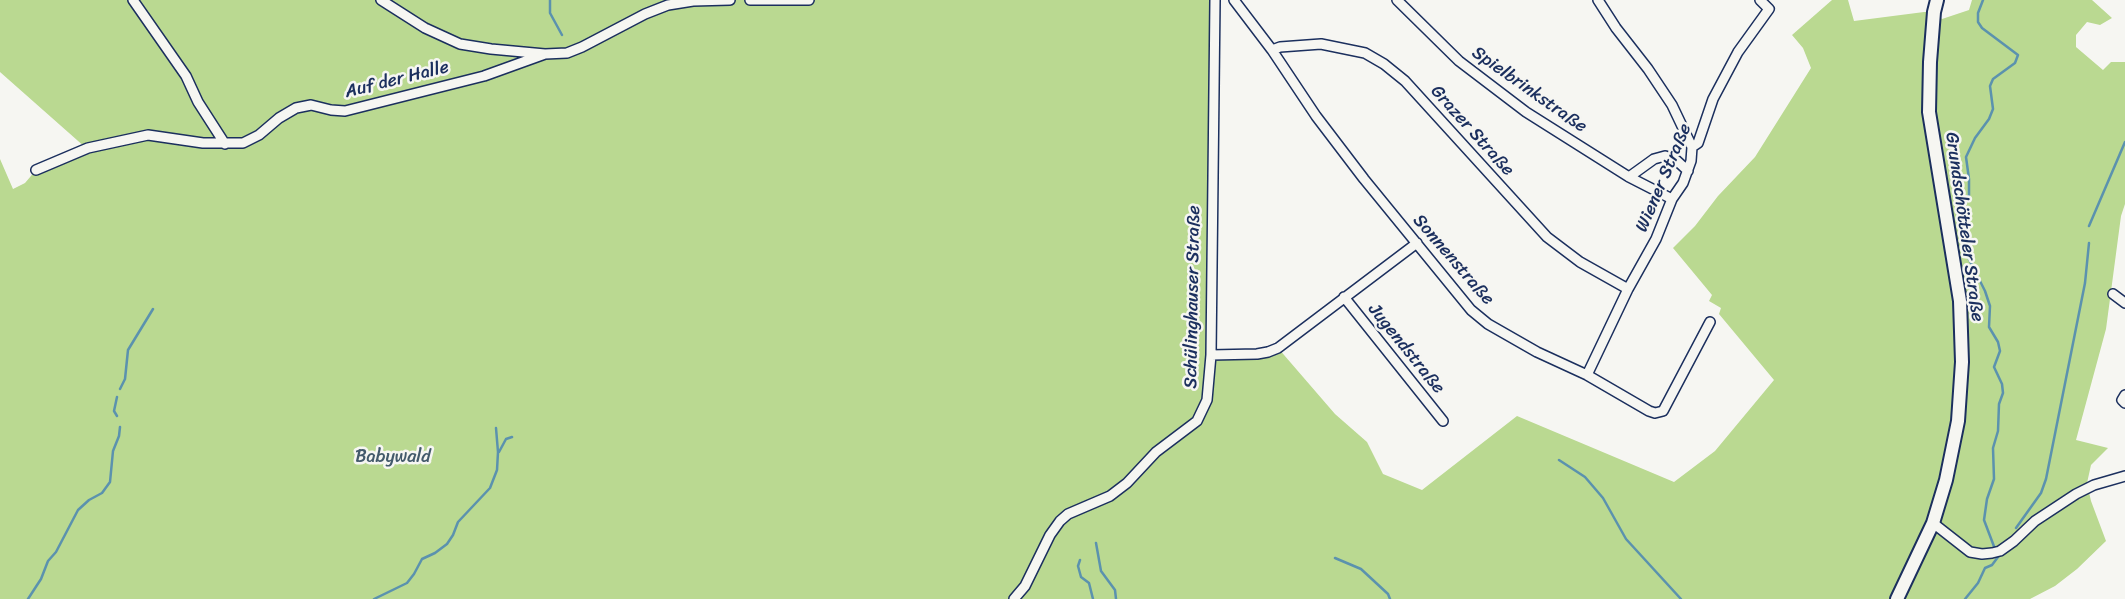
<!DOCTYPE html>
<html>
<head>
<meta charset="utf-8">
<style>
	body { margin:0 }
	canvas { display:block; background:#f6f6f2 }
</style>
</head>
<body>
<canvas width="2125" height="599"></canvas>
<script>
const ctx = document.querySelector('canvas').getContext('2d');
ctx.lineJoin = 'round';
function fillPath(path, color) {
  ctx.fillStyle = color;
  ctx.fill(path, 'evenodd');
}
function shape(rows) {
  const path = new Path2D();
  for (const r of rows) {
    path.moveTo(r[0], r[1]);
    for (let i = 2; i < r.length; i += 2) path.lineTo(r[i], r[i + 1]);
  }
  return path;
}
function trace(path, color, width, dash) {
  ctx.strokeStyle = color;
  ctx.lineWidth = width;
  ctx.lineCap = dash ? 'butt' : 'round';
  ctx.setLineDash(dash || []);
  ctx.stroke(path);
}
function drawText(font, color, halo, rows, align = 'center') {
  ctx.font = font + ' Sriracha,sans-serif';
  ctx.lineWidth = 5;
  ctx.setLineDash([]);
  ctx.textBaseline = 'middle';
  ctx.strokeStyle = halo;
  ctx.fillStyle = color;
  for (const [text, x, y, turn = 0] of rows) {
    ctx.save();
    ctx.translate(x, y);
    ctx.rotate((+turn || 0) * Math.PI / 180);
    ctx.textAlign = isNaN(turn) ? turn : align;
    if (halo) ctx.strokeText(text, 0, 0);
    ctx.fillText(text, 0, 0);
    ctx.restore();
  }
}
const green = shape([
	[0,0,1211,0,1211,355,1278,348,1335,414,1367,442,1383,474,1422,490,1517,416,1674,482,1715,451,1774,380,1719,314,1721,308,1709,301,1712,295,1673,248,1695,226,1718,196,1755,157,1811,68,1803,48,1792,35,1832,0,1848,0,1854,21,1924,12,1934,12,1942,19,1969,10,1972,0,2092,0,2112,18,2100,25,2087,22,2076,35,2076,47,2103,70,2111,62,2125,62,2125,204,2121,216,2106,329,2076,440,2108,448,2091,465,2087,483,2091,501,2106,541,2077,569,2055,586,2030,599,0,599,0,159,13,189,25,183,36,170,86,148,0,72]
]);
const stream = shape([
	[550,0,550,13,562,35],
	[2089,226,2125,142],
	[120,389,125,379,128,350,153,309],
	[117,397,114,411,117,416],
	[499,452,506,439,512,437],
	[1559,460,1585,477,1603,498,1626,539,1681,599],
	[2016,528,2041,493,2046,479,2085,283,2089,243],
	[1096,543,1101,571,1115,590,1116,599],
	[1335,558,1361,569,1388,594,1390,599],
	[1080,560,1078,566,1081,577,1089,583,1093,599],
	[28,599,41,579,48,561,56,552,78,510,89,500,102,493,110,482,113,451,119,436,120,427],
	[374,599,407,583,414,574,422,559,435,553,447,544,453,535,458,522,490,488,497,470,498,452,496,428],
	[1965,599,1978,583,1985,568,1992,565,1998,557,1984,520,1987,499,1994,479,1993,448,1998,431,1999,404,2003,393,2002,384,1994,367,2000,351,1998,342,1989,327,1990,306,1985,291,1969,259,1965,240,1963,217,1964,206,1969,195,1969,179,1966,157,1975,138,1989,119,1993,109,1990,86,1993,79,2015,63,2018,55,1982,28,1978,22,1978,13,1983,0]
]);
const minor = shape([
	[133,0,186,76,198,102,225,144],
	[381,0,425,28,460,44,491,49,545,54,567,53,582,47,645,14,668,5,693,1,730,0],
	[750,0,809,0],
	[1234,0,1272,50,1316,116,1364,179,1471,310,1488,324,1537,352,1587,375,1649,411,1655,413,1663,411,1710,322],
	[1397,0,1459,61,1526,112,1629,177,1672,199],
	[1272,50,1280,47,1321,44,1365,53,1384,64,1405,81,1547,237,1580,262,1628,289],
	[1692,147,1698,143,1713,99,1738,52,1769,9,1760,0],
	[36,170,88,148,148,135,203,143,243,143,259,135,279,118,296,108,311,105,331,110,345,111,484,76,545,54],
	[1629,177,1654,159,1665,156,1676,160,1688,171],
	[2113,294,2125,303],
	[1344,297,1443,421],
	[1211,355,1257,354,1268,352,1278,348,1417,243],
	[1587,375,1628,289,1656,239,1672,199,1683,183,1691,161,1692,147,1672,105,1648,69,1616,28,1598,0],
	[2125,395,2122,400,2125,403],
	[1933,523,1970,552,1982,554,1992,553,2000,551,2014,541,2035,521,2076,494,2094,485,2125,476],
	[1014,599,1025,586,1050,535,1060,521,1068,514,1110,496,1127,483,1156,452,1197,421,1207,400,1211,355,1215,0]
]);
const secondary = shape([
	[1897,599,1933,523,1946,480,1958,421,1962,362,1960,301,1929,112,1930,62,1934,12,1937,0]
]);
const streetNames = [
	["Auf der Halle",397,80,-14],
	["Spielbrinkstraße",1529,90,35],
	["Grazer Straße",1472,131,48],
	["Wiener Straße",1664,178,-67],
	["Grundschötteler Straße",1964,227,82],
	["Sonnenstraße",1453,260,49],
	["Schülinghauser Straße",1193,297,-89],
	["Jugendstraße",1406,349,51]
];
const parkNames = [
	["Babywald",393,457]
];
fillPath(green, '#bad991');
trace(stream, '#5b92ae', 2.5);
trace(minor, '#1b2f5e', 12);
trace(secondary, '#1b2f5e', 16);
trace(minor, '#f6f6f2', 9);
trace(secondary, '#f6f6f2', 12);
drawText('18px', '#1b2f5e', '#f6f6f2', streetNames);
drawText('18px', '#435a6b', '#f6f6f2', parkNames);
</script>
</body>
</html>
